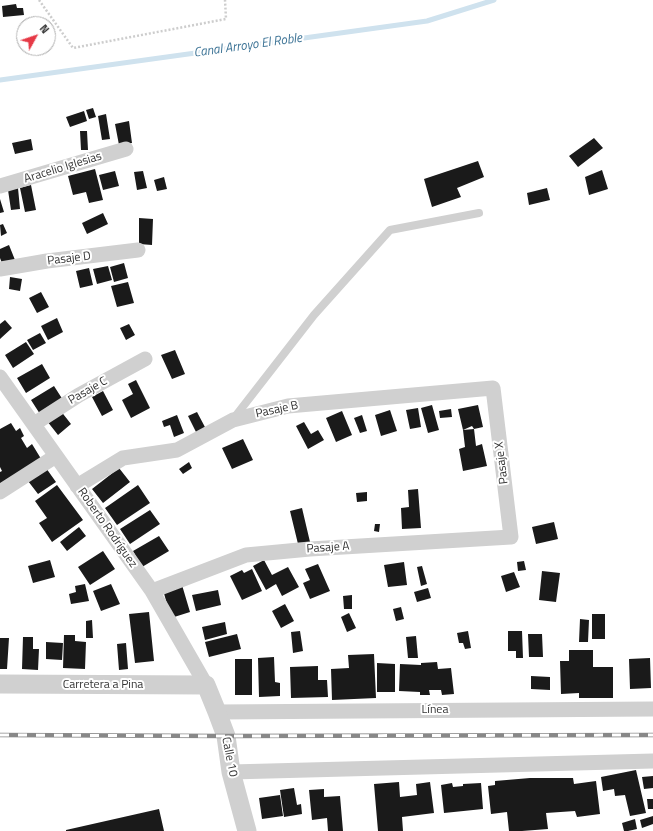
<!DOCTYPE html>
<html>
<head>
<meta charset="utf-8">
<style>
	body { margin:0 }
	#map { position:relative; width:653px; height:831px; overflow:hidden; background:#fff; font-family:"Titillium Web",sans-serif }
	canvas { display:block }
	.north { position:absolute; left:16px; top:16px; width:40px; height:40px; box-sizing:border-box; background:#fff; border:1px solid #adadad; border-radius:50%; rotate:50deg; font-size:11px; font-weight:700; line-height:16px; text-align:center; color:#333 }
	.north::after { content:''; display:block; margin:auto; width:14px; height:18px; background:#e63946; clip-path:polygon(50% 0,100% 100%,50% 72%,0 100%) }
</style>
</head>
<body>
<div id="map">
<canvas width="653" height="831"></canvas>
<div class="north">N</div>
</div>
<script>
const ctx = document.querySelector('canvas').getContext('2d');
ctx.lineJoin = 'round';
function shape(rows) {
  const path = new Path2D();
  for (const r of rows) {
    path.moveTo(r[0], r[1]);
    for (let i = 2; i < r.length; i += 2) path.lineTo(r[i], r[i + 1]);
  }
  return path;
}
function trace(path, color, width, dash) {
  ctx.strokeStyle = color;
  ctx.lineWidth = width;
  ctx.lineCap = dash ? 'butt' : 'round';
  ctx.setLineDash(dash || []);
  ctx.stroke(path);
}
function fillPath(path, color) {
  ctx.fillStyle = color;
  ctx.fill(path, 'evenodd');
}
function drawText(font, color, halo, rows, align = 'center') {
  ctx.font = font + ' "Titillium Web",sans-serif';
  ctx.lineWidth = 4;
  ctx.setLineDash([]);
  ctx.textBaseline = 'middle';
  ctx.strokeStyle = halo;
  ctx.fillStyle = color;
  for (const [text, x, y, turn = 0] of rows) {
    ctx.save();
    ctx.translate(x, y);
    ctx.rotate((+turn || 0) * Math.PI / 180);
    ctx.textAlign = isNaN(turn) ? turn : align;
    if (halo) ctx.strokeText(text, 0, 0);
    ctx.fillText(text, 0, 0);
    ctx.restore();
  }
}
const stream = shape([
	[0,80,427,21,494,0]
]);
const building = shape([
	[16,4,17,8,23,8,24,15,3,17,2,6],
	[93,108,96,117,89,119,86,110],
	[84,111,87,121,70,127,66,117],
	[106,114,110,139,102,140,98,116],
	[129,121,132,143,119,145,115,124],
	[80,131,87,131,88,150,81,150],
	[594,138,603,148,578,167,569,156],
	[31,139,33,150,15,154,12,143],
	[478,161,484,177,457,188,461,197,432,207,424,179],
	[95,169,103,200,89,203,86,192,73,195,68,176],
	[602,170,608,189,589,195,585,177],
	[115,171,119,186,103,190,99,175],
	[143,171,147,188,137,190,134,172],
	[164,177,167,189,157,191,154,180],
	[31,185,36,210,25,212,20,188],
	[18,188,20,209,11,210,8,190],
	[547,188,550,200,529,205,527,193],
	[0,199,4,212,0,213],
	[103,213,108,224,87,234,82,223],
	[139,218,153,219,152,245,139,244],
	[3,224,7,233,1,236,0,225],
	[9,245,15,260,3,266,0,258,0,249],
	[124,263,128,278,114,282,110,267],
	[108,266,112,280,97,284,93,269],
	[89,268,93,285,80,288,76,271],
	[10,277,22,279,20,291,9,289],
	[128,282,134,303,117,307,111,286],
	[41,292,49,307,37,313,29,298],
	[57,318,63,332,48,340,41,326],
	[5,320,12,328,0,339,0,324],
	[129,324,135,335,126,340,120,328],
	[40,333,46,343,33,350,27,340],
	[26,342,34,354,13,368,5,355],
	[175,350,185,374,172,379,161,355],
	[42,364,50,378,26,393,17,378],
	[136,380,150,408,131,418,122,400,133,394,128,384],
	[54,386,63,400,40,414,31,400],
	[103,391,113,410,102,416,92,397],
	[432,405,439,430,428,433,421,408],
	[478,405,483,427,474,429,472,426,463,430,474,429,476,446,482,444,487,466,463,471,459,449,465,447,463,430,458,409],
	[418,408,421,427,410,429,406,410],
	[451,409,452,417,440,418,439,411],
	[60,410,71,424,58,435,47,421],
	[390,410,397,431,381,436,375,415],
	[342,411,352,435,336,442,326,418],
	[197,412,206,429,197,434,188,416],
	[177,415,184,433,174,437,170,425,164,427,162,421],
	[362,415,367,431,360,433,354,418],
	[304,422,311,434,318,430,324,440,308,449,296,426],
	[11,423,16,431,20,428,24,436,21,438,27,448,32,444,43,462,0,486,0,472,2,471,0,467,0,429],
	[243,439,253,460,232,469,222,448],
	[189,462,192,468,183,474,179,469],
	[46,468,56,482,38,494,28,481],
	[119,468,130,482,103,503,92,489],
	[57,485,83,520,52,542,39,523,47,518,35,501],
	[138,485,150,503,117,525,105,508],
	[418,489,421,528,402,529,401,508,409,507,408,490],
	[367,492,367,501,357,502,356,493],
	[302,508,310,542,298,544,290,511],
	[150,510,160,524,130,544,120,529],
	[554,522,558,539,536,544,532,527],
	[375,524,380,524,379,532,374,531],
	[79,527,86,536,67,551,60,542],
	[159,536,169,551,142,567,133,551],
	[103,551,115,569,90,585,78,567],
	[50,560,55,577,33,583,28,566],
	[264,560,272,575,288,567,299,587,282,596,276,584,266,590,253,566],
	[524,561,526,570,518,571,517,562],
	[404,562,407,585,388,587,384,565],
	[318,564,330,591,310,599,303,583,310,580,305,569],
	[422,566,427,584,421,586,417,567],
	[252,569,262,591,242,600,230,576,242,570,244,573],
	[542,571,560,573,556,602,539,600],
	[514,572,520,587,506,592,501,576],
	[85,584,89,601,71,604,69,594,76,592,75,586],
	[111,584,120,604,101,611,93,591],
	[182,585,190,612,171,618,163,590],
	[428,588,431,598,417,602,414,592],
	[218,590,221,605,196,611,192,595],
	[352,595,352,609,344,609,343,596],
	[285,604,294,621,281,628,272,611],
	[401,607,404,619,396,621,393,609],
	[149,612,154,661,135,663,129,614],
	[349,613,356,628,347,632,341,617],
	[592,614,605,614,605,639,592,639],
	[580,619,589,620,588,642,579,642],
	[92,620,93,638,86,638,86,621],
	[225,622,227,634,205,640,202,627],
	[300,631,303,651,293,653,291,632],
	[468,631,471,648,465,649,463,643,459,643,457,633],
	[508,631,522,631,523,658,516,658,516,651,508,651],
	[237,634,241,649,209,657,205,642],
	[528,634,542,634,543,657,529,657],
	[64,635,75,635,75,641,86,642,85,669,63,668],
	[416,636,418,658,408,658,406,637],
	[23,637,33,637,33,649,39,649,38,670,22,669],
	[0,638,9,638,7,669,0,669],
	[46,642,63,643,62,660,46,659],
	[126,643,128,669,119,670,117,644],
	[569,650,593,650,593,667,613,667,613,698,579,698,579,693,561,694,560,661,569,661],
	[374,654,376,698,332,700,331,669,349,668,348,655],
	[274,657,275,682,280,683,280,696,259,697,258,658],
	[650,658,651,688,630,689,629,659],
	[235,659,252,659,252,695,235,695],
	[437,662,438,669,451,668,454,694,442,695,441,690,429,690,430,695,420,695,420,692,399,691,400,664,421,665,421,663],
	[377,663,395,664,395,692,377,692],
	[318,666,318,680,327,680,328,697,291,698,290,667],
	[531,676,550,677,550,690,531,689],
	[636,770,646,813,630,816,625,795,615,796,614,789,603,791,601,777],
	[653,776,653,788,644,789,642,777],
	[530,778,573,778,574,784,596,781,600,814,577,817,575,811,546,813,548,829,522,831,509,831,507,812,491,814,488,786,495,785,495,781],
	[399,782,400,797,417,795,416,784,430,782,434,813,402,817,403,831,378,831,374,784],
	[452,783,453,787,463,786,463,784,481,783,483,809,444,813,441,785],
	[294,788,297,805,301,804,302,814,284,817,280,790],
	[324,789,324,797,340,796,343,831,328,831,327,818,312,820,309,790],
	[280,795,283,816,262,819,259,798],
	[647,799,653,799,653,809,648,809],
	[159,809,164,831,66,831,66,830],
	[653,816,653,824,642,828,640,820],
	[635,819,637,829,628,831,624,831,622,823]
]);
const path = shape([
	[39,0,73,48,226,19,225,0]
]);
const service = shape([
	[234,418,314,315,390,230,479,213]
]);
const minor = shape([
	[0,186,126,149],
	[0,269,47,261,138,250],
	[0,377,152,591,206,685],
	[34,424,79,395,145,359],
	[77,486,123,458,177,450,233,420,288,406,493,388,511,537,310,549,246,555,152,591],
	[0,492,56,456],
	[217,712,653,709],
	[231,772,653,761]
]);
const tertiary = shape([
	[0,684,206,685,217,712,226,736,231,772,247,831]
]);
const rail = shape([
	[0,735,226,736,653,735]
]);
const streetNames = [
	["Aracelio Iglesias",63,168,-17],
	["Pasaje D",69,259,-7],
	["Pasaje C",88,391,-30],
	["Pasaje B",277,410,-12],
	["Pasaje X",502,463,-97],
	["Roberto Rodríguez",107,528,55],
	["Pasaje A",328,548,-4],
	["Carretera a Pina",103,685],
	["Línea",435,710],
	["Calle 10",229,757,79]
];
const waterNames = [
	["Canal Arroyo El Roble",248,46,-8]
];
trace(stream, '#cfe2ee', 5);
fillPath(building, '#1a1a1a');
trace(path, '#cdcdcd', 2.5, [2, 2]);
trace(service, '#d0d0d0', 8);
trace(minor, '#d0d0d0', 15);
trace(tertiary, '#d0d0d0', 19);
trace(rail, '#888', 4.5);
trace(rail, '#fff', 3, [9]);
drawText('12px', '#333', '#fff', streetNames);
drawText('italic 13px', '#3f7597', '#fff', waterNames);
</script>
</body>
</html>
